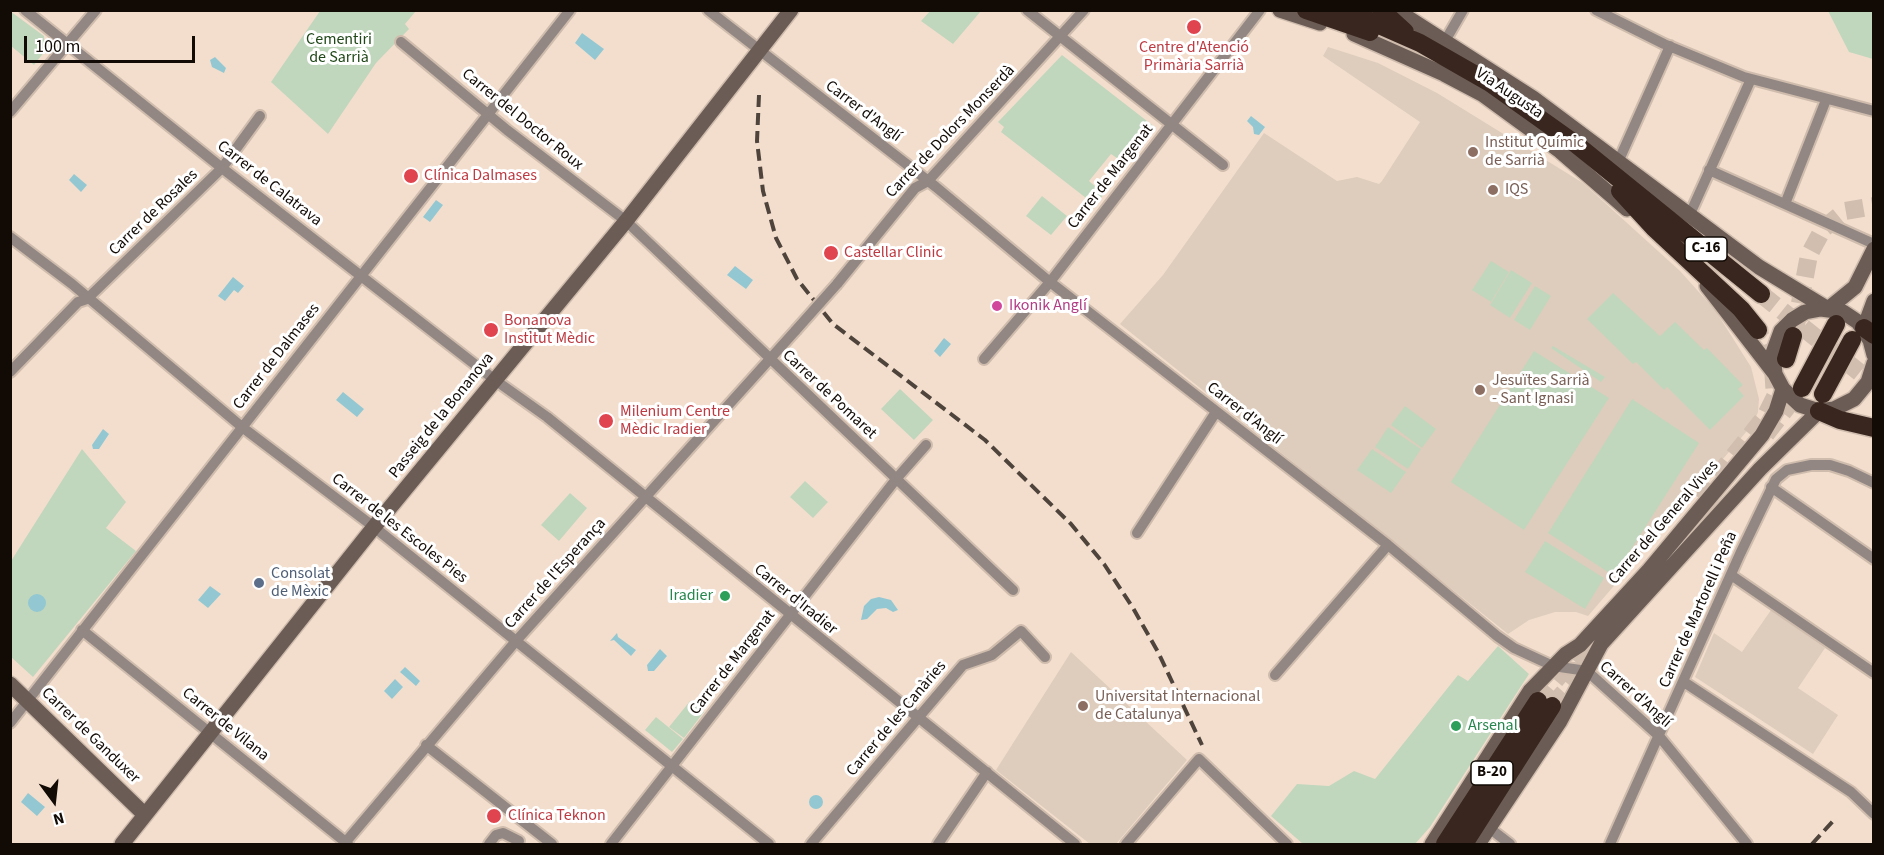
<!DOCTYPE html>
<html>
<head>
<meta charset="utf-8">
<style>
	body { margin:0 }
	#map { position:relative; width:1884px; height:855px; overflow:hidden; background:#f3decd; font-family:"Source Sans 3",sans-serif }
	canvas { display:block }
	.frame { position:absolute; inset:0; border:12px solid #110a05; pointer-events:none }
	.north { position:absolute; left:24px; top:771px; width:60px; height:60px; -webkit-text-stroke:4px #fff; paint-order:stroke; rotate:165deg; font-size:16px; font-weight:700; line-height:24px; text-align:center; color:#110a05 }
	.north::after { content:''; display:block; margin:auto; width:21px; height:27px; background:#110a05; clip-path:polygon(50% 0,100% 100%,50% 72%,0 100%) }
	.scale { position:absolute; left:24px; top:36px; width:171px; height:27px; box-sizing:border-box; border:3px solid #110a05; border-top:0; padding-left:8px; font-size:18px; line-height:21px; white-space:nowrap; color:#110a05; -webkit-text-stroke:4px #fff; paint-order:stroke }
</style>
</head>
<body>
<div id="map">
<canvas width="1884" height="855"></canvas>
<div class="frame"></div>
<div class="north">N</div>
<div class="scale">100 m</div>
</div>
<script>
const ctx = document.querySelector('canvas').getContext('2d');
ctx.lineJoin = 'round';
function fillPath(path, color) {
  ctx.fillStyle = color;
  ctx.fill(path, 'evenodd');
}
function shape(rows) {
  const path = new Path2D();
  for (const r of rows) {
    if (r.length === 3) {
      path.moveTo(r[0] + r[2], r[1]);
      path.arc(r[0], r[1], r[2], 0, 2 * Math.PI);
      continue;
    }
    path.moveTo(r[0], r[1]);
    for (let i = 2; i < r.length; i += 2) path.lineTo(r[i], r[i + 1]);
  }
  return path;
}
function trace(path, color, width, dash) {
  ctx.strokeStyle = color;
  ctx.lineWidth = width;
  ctx.lineCap = dash ? 'butt' : 'round';
  ctx.setLineDash(dash || []);
  ctx.stroke(path);
}
function drawText(font, color, halo, rows, align = 'center') {
  ctx.font = font + ' "Source Sans 3",sans-serif';
  ctx.lineWidth = 6;
  ctx.setLineDash([]);
  ctx.textBaseline = 'middle';
  ctx.strokeStyle = halo;
  ctx.fillStyle = color;
  for (const [text, x, y, turn = 0] of rows) {
    ctx.save();
    ctx.translate(x, y);
    ctx.rotate((+turn || 0) * Math.PI / 180);
    ctx.textAlign = isNaN(turn) ? turn : align;
    if (halo) ctx.strokeText(text, 0, 0);
    ctx.fillText(text, 0, 0);
    ctx.restore();
  }
}
const education = shape([
	[1328,47,1378,63,1437,93,1583,183,1680,271,1715,310,1751,367,1759,399,1758,412,1753,424,1588,616,1576,612,1555,612,1529,620,1508,634,1120,324,1163,275,1264,133,1337,181,1357,177,1379,184,1382,181,1420,122,1323,56],
	[1771,610,1825,648,1798,688,1838,715,1813,754,1695,677,1714,633,1742,652],
	[1071,652,1187,760,1116,844,1090,844,996,770]
]);
const green = shape([
	[10,11,44,36,45,51,34,65,11,46],
	[320,11,416,11,405,24,409,29,376,63,328,134,271,82],
	[930,11,930,10,981,11,953,44,921,21],
	[1828,11,1873,11,1873,59,1849,52],
	[1062,55,1156,128,1127,165,1111,154,1089,181,1104,194,1095,205,1001,132,1004,127,998,122],
	[1042,196,1067,216,1051,235,1026,216],
	[1491,261,1509,272,1491,302,1472,290],
	[1511,270,1532,283,1510,318,1490,305],
	[1535,286,1551,296,1530,330,1514,320],
	[1613,293,1660,336,1675,322,1704,350,1707,348,1743,385,1738,389,1744,396,1710,430,1667,387,1664,390,1636,362,1633,364,1587,319],
	[1553,346,1605,377,1601,382,1551,348],
	[1534,351,1609,398,1524,530,1451,482],
	[900,389,933,420,914,440,881,409],
	[1632,399,1699,443,1614,576,1548,533],
	[1405,406,1436,429,1422,448,1391,425],
	[1388,427,1421,449,1408,469,1375,447],
	[82,449,126,502,106,528,136,551,33,677,11,657,11,561],
	[1372,449,1406,472,1391,493,1357,470],
	[805,481,828,502,813,518,790,497],
	[570,493,587,508,559,541,541,525],
	[1545,541,1604,578,1585,609,1525,572],
	[1498,646,1529,674,1430,827,1415,844,1303,844,1271,816,1297,784,1329,786,1354,771,1375,779,1458,675,1468,681],
	[690,701,704,712,684,738,669,727],
	[656,717,683,739,672,752,645,730]
]);
const water = shape([
	[582,33,604,49,595,60,575,43],
	[215,57,226,68,224,73,212,67,210,60],
	[1251,116,1265,127,1259,135,1254,134,1253,127,1247,121],
	[74,174,87,185,81,192,69,180],
	[436,200,443,205,430,222,423,217],
	[735,266,753,280,746,289,727,275],
	[233,277,244,286,238,293,234,290,225,301,218,296],
	[944,338,951,344,940,357,934,351],
	[343,392,364,409,357,417,336,400],
	[103,429,109,434,99,449,93,449,92,445],
	[210,586,221,594,208,608,198,600],
	[37,603,9],
	[879,597,891,600,898,610,893,612,886,608,877,609,867,619,861,620,864,606,871,599],
	[617,633,618,637,636,650,631,656,614,640,610,641],
	[660,649,667,656,654,671,648,671,647,665],
	[405,667,420,681,416,686,400,672],
	[395,679,403,687,392,699,384,691],
	[28,793,45,807,37,816,21,802],
	[816,802,7]
]);
const highwayTunnel = shape([
	[1761,294,1874,384],
	[1795,330,1809,255,1823,229,1845,211,1874,206],
	[1766,434,1802,388],
	[1703,500,1716,478,1765,417,1775,397,1773,367,1758,330],
	[1538,701,1588,641],
	[1552,706,1585,669]
]);
const street = shape([
	[25,10,222,168,495,380,547,417,1075,844],
	[708,10,936,187,1050,282,1388,545,1497,636,1514,648,1553,666,1587,671,1659,736,1747,844],
	[1027,10,1223,165],
	[1596,10,1664,44,1744,77,1874,111],
	[1445,41,1463,10],
	[401,42,507,130,626,221,1013,590],
	[10,112,96,10],
	[1619,160,1670,46],
	[1709,170,1874,244],
	[1785,204,1826,100],
	[1690,214,1751,79],
	[10,237,72,284,242,427,374,527,769,844],
	[837,284,915,188,928,181,1084,10],
	[984,359,1050,282,1260,10],
	[10,372,78,302,87,299,222,168,260,116],
	[1771,487,1874,559],
	[1137,533,1216,412],
	[1731,575,1874,673],
	[82,630,348,844],
	[1275,675,1388,545],
	[1684,682,1851,792,1874,814],
	[10,723,570,10],
	[426,745,552,844],
	[1488,827,1510,844],
	[344,844,516,641,796,330],
	[489,844,496,835,503,833,519,841],
	[611,844,897,478,926,445],
	[811,844,963,665,992,655,1021,631,1045,657],
	[938,844,987,772],
	[1126,844,1199,759,1287,844],
	[1610,844,1740,554,1776,479,1787,470,1811,465,1830,465,1849,471,1874,483]
]);
const secondary = shape([
	[1280,10,1320,23],
	[1396,10,1533,98,1759,267,1828,309],
	[1354,34,1444,74,1482,94,1560,151,1627,209],
	[1707,286,1775,374],
	[1828,309,1855,287,1874,249],
	[1864,328,1874,301],
	[1874,355,1870,340,1858,322,1843,312,1821,309,1805,312,1792,320,1781,331,1773,353,1775,374,1783,389,1800,405,1819,411,1834,409,1854,399,1868,382,1874,363],
	[10,684,144,814],
	[122,844,374,527,626,221,791,10],
	[1432,844,1530,691,1566,654,1580,645,1649,570,1762,435,1776,411,1783,389],
	[1478,844,1560,721,1601,644,1760,469,1819,411]
]);
const highway = shape([
	[1306,10,1370,32],
	[1345,10,1420,43,1490,83,1577,145,1761,294],
	[1381,10,1405,32],
	[1620,191,1654,228,1741,309,1758,330],
	[1864,328,1874,335],
	[1786,359,1793,336],
	[1802,388,1836,324],
	[1823,394,1852,340],
	[1819,411,1840,420,1874,428],
	[1445,844,1538,701],
	[1464,844,1552,706]
]);
const rail = shape([
	[759,95,757,141,763,191,776,238,797,279,833,324,985,440,1071,524,1104,564,1133,608,1158,652,1202,745],
	[1812,844,1834,820]
]);
const streetBridge = shape([
	[796,330,837,284]
]);
const markers = [
	[1194,27,8,"#e0444e"],
	[1473,152,6,"#8d6e63"],
	[411,176,8,"#e0444e"],
	[1493,190,6,"#8d6e63"],
	[831,253,8,"#e0444e"],
	[997,306,6,"#d1479c"],
	[491,330,8,"#e0444e"],
	[1480,390,6,"#8d6e63"],
	[606,421,8,"#e0444e"],
	[259,583,6,"#5c6f8a"],
	[725,596,6,"#2e9e5b"],
	[1083,706,6,"#8d6e63"],
	[1456,726,6,"#2e9e5b"],
	[494,816,8,"#e0444e"]
];
const shields = [
	[1706,249,42],
	[1492,773,42]
];
const shieldNames = [
	["C-16",1706,249],
	["B-20",1492,773]
];
const parkNames = [
	["Cementiri",339,40],
	["de Sarrià",339,58]
];
const healthNames = [
	["Centre d'Atenció",1194,48,"center"],
	["Primària Sarrià",1194,66,"center"],
	["Clínica Dalmases",424,176],
	["Castellar Clinic",844,253],
	["Bonanova",504,321],
	["Institut Mèdic",504,339],
	["Milenium Centre",620,412],
	["Mèdic Iradier",620,430],
	["Clínica Teknon",508,816]
];
const streetNames = [
	["Via Augusta",1509,94,34],
	["Carrer d'Anglí",863,112,37],
	["Carrer del Doctor Roux",522,120,39],
	["Carrer de Dolors Monserdà",951,132,-46],
	["Carrer de Margenat",1111,177,-52],
	["Carrer de Calatrava",269,184,38],
	["Carrer de Rosales",154,213,-44],
	["Carrer de Dalmases",277,357,-52],
	["Carrer de Pomaret",829,395,43],
	["Carrer d'Anglí",1244,414,38],
	["Passeig de la Bonanova",442,416,-51],
	["Carrer del General Vives",1664,523,-49],
	["Carrer de les Escoles Pies",399,529,38],
	["Carrer de l'Esperança",556,574,-48],
	["Carrer d'Iradier",795,600,39],
	["Carrer de Martorell i Peña",1699,610,-66],
	["Carrer de Margenat",733,663,-52],
	["Carrer d'Anglí",1635,695,42],
	["Carrer de les Canàries",897,719,-50],
	["Carrer de Vilana",225,725,39],
	["Carrer de Ganduxer",90,736,44]
];
const educationNames = [
	["Institut Químic",1485,143],
	["de Sarrià",1485,161],
	["IQS",1505,190],
	["Jesuïtes Sarrià",1492,381],
	["- Sant Ignasi",1492,399],
	["Universitat Internacional",1095,697],
	["de Catalunya",1095,715]
];
const hotelNames = [
	["Ikonik Anglí",1009,306]
];
const serviceNames = [
	["Consolat",271,574],
	["de Mèxic",271,592]
];
const leisureNames = [
	["Iradier",713,596],
	["Arsenal",1468,726,"left"]
];
fillPath(education, '#decdbc');
fillPath(green, '#c1d7bd');
fillPath(water, '#93c8d2');
trace(highwayTunnel, '#d1beaf', 18, [18, 9]);
trace(street, '#cfbcad', 14);
trace(secondary, '#cfbcad', 18);
trace(highway, '#cfbcad', 21);
trace(street, '#928783', 10);
trace(secondary, '#6b5d56', 15);
trace(highway, '#39261e', 18);
trace(rail, '#4f443c', 4, [12, 6]);
trace(streetBridge, '#cfbcad', 14, []);
trace(streetBridge, '#928783', 10);
for (const [x, y, r, color] of markers) {
  const dot = new Path2D();
  dot.arc(x, y, r, 0, 2 * Math.PI);
  ctx.fillStyle = color;
  ctx.fill(dot);
  trace(dot, '#fff', 2);
}
for (const [x, y, w] of shields) {
  const box = new Path2D();
  box.roundRect(x - w / 2, y - 12, w, 24, 4.5);
  ctx.fillStyle = '#fff';
  ctx.fill(box);
  trace(box, '#110a05', 1.5);
}
drawText('bold 15px', '#110a05', null, shieldNames);
drawText('16px', '#204718', '#fff', parkNames);
drawText('16px', '#be3a42', '#fff', healthNames, 'left');
drawText('16px', '#110a05', '#fff', streetNames);
drawText('16px', '#785e54', '#fff', educationNames, 'left');
drawText('16px', '#b23c85', '#fff', hotelNames, 'left');
drawText('16px', '#4e5e75', '#fff', serviceNames, 'left');
drawText('16px', '#27864d', '#fff', leisureNames, 'right');
</script>
</body>
</html>
